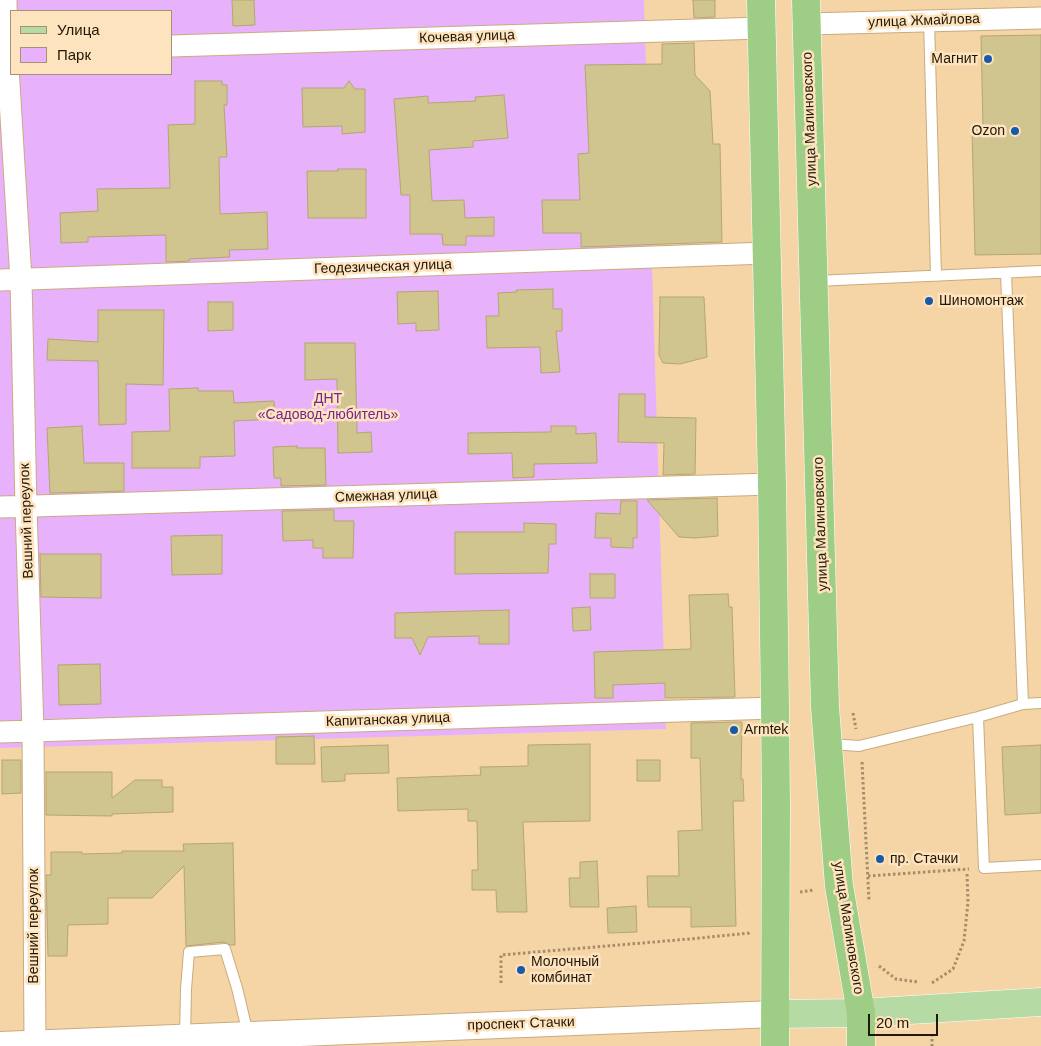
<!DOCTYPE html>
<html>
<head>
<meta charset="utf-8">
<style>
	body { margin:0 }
	#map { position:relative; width:1041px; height:1046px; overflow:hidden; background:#f5d5a6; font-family:Helvetica,sans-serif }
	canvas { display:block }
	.legend { position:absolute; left:10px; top:10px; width:162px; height:65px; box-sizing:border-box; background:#fde3be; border:1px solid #a59174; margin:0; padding:6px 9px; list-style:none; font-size:15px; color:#221605 }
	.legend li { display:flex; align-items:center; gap:10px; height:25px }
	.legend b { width:25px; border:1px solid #a59174 }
	.scale { position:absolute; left:868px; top:1014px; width:70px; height:22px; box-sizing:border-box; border:2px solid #221605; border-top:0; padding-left:6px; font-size:15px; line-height:18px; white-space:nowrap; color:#221605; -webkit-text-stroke:4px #fde3be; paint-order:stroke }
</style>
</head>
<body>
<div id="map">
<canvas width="1041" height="1046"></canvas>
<ul class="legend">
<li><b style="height:6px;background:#b6daa4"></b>Улица</li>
<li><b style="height:14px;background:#e7b2fb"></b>Парк</li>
</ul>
<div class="scale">20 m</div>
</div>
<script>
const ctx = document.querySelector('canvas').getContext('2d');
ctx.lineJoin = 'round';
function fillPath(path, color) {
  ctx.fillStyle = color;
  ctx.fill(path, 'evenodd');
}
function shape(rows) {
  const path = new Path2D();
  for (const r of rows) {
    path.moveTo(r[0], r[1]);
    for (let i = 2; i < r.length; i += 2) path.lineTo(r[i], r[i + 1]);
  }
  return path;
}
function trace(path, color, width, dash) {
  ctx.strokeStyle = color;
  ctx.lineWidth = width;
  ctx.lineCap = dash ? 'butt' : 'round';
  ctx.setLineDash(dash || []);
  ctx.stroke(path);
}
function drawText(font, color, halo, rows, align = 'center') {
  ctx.font = font + ' Helvetica,sans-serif';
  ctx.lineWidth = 5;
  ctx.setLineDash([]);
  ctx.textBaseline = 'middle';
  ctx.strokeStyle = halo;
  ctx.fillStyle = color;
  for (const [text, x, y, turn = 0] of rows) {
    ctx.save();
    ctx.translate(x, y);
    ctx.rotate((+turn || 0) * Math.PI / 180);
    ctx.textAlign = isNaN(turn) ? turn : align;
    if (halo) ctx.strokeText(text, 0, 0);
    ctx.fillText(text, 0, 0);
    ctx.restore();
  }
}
const green = shape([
	[0,0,644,0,666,729,0,748],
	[11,11,171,11,171,74,11,74]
]);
const building = shape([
	[232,0,254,0,255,25,233,26,232,0],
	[693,0,715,0,715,17,694,18,693,0],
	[1041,35,1041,254,975,255,972,129,983,128,981,36,1041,35],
	[694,43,695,75,710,91,713,144,720,144,722,242,581,247,581,233,543,233,542,200,580,200,578,154,589,153,585,65,662,64,662,44,694,43],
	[195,81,222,81,222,85,227,85,227,105,224,105,227,157,219,157,220,214,267,212,268,249,229,250,230,257,189,259,189,261,166,262,166,235,88,237,88,242,61,243,60,213,98,211,97,189,170,188,168,125,195,124,195,81],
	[349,81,355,89,365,89,365,132,342,134,342,126,303,127,302,88,344,88,349,81],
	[504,95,508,138,473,141,473,147,429,150,432,201,464,200,465,218,494,217,494,236,466,236,466,245,443,245,442,234,410,234,410,195,401,195,394,99,428,96,428,103,476,101,475,97,504,95],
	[338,169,366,169,366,218,308,218,307,171,338,171,338,169],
	[553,289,553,309,562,309,562,331,556,331,560,372,541,373,540,347,487,348,486,316,499,316,498,293,517,292,516,290,553,289],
	[438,291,439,330,416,331,416,323,398,324,397,292,438,291],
	[660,297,704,297,707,357,680,364,663,363,659,355,660,297],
	[208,302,233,302,233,330,208,331,208,302],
	[98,310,164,310,163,385,126,384,126,424,99,425,98,361,47,360,48,339,98,342,98,310],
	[305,343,355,343,357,433,371,432,372,452,338,453,337,379,305,380,305,343],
	[198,388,198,391,233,391,234,403,274,401,275,419,234,421,235,456,200,457,200,468,132,468,132,432,170,431,169,389,198,388],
	[619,394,645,394,645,417,696,418,695,474,663,475,664,443,618,442,619,394],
	[82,426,84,463,124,463,124,491,50,493,47,428,82,426],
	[551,426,576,426,576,434,596,433,597,463,534,464,534,477,513,478,512,453,468,454,468,433,551,432,551,426],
	[297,446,297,448,325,448,326,485,281,486,281,478,274,478,273,447,297,446],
	[717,498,718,536,695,538,679,537,647,500,717,498],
	[621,501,637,501,637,538,633,538,633,548,611,547,611,538,595,538,596,513,620,514,621,501],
	[326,510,334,510,334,521,354,521,353,558,323,558,323,548,313,548,313,540,283,541,282,511,326,510],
	[524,523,556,524,556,544,549,544,548,573,455,574,455,532,524,532,524,523],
	[222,535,222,574,172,575,171,536,222,535],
	[40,554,101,554,101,598,41,597,40,554],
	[590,574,615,574,615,598,590,598,590,574],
	[728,594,729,607,732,607,735,697,665,698,665,683,613,685,613,698,595,698,594,652,691,649,689,595,728,594],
	[590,607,591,630,573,631,572,608,590,607],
	[509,610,509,644,479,644,479,636,428,637,420,655,412,638,395,638,395,613,509,610],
	[100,664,101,704,59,705,58,665,100,664],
	[736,722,742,722,741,779,743,779,744,801,733,801,736,926,691,927,691,907,648,907,647,876,679,876,678,831,702,830,700,758,691,758,691,723,736,722],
	[314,736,315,764,276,764,276,737,314,736],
	[590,744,590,821,523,822,527,912,497,912,496,890,472,890,472,870,478,870,477,821,468,821,468,809,398,811,397,778,481,775,480,767,528,766,528,745,590,744],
	[388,745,389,773,345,774,345,781,322,782,321,747,388,745],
	[1041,745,1041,813,1005,815,1002,747,1041,745],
	[2,760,21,760,21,793,2,794,2,760],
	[637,760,660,760,660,781,637,781,637,760],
	[46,772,112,772,112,798,135,780,162,780,162,787,173,787,173,812,112,814,112,816,46,815,46,772],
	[233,843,235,945,230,945,224,942,186,946,184,866,152,898,108,898,108,924,68,925,67,956,48,956,46,875,51,875,51,852,82,852,82,854,122,853,122,851,184,851,183,844,233,843],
	[597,861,599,907,570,907,569,878,580,878,580,862,597,861],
	[636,906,637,932,608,933,607,908,636,906]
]);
const path = shape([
	[853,713,856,729],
	[862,762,869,901],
	[868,876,969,869],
	[800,892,814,890],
	[879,966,896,979,918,982],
	[501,983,501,955,701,938,749,933,750,932],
	[932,983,953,969,964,941,968,902,967,873],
	[932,1034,932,1046]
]);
const service = shape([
	[929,21,936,276],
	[1006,273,1023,704],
	[815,281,1041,271],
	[978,717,984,868,1041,865],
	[830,744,859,746,978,717,1023,704,1041,703],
	[185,1037,186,989,189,952,225,949,237,988,248,1034]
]);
const minor = shape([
	[6,0,7,51,21,280,26,507,33,731,35,1043],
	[807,24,1041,18],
	[171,46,762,28],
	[0,280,767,253],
	[0,507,772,484],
	[0,732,775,708]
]);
const tertiary = shape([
	[0,1045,775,1014]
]);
const primary = shape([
	[775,1014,861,1013,1041,1002]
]);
const trunk = shape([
	[761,0,772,484,775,708,776,806,775,1046],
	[806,0,825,707,839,886,861,1013,861,1046]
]);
const markers = [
	[988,59,5,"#1859a9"],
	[1015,131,5,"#1859a9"],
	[929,301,5,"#1859a9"],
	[734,730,5,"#1859a9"],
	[880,859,5,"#1859a9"],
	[521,970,5,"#1859a9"]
];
const streetNames = [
	["улица Жмайлова",924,21,-2],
	["Кочевая улица",467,37,-2],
	["улица Малиновского",810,119,-92],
	["Геодезическая улица",383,267,-2],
	["Смежная улица",386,496,-2],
	["Вешний переулок",27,521,-92],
	["улица Малиновского",821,524,-92],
	["Капитанская улица",388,720,-2],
	["Вешний переулок",34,926,-90],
	["улица Малиновского",848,928,81],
	["проспект Стачки",521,1024,-2]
];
const poiNames = [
	["Магнит",978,59,"right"],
	["Ozon",1005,131,"right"],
	["Шиномонтаж",939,301],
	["Armtek",744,730],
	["пр. Стачки",890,859],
	["Молочный",531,962],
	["комбинат",531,978]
];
const parkNames = [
	["ДНТ",328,399],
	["«Садовод-любитель»",328,415]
];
fillPath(green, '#e7b2fb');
fillPath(building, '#d0c48f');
trace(building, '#b3a673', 1);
trace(service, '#caab7e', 12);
trace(minor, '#caab7e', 23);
trace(tertiary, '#caab7e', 28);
trace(primary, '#fff', 29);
trace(trunk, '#fff', 29);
trace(path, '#a68d6a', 3, [2.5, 2.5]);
trace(service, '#fff', 10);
trace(minor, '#fff', 21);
trace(tertiary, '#fff', 26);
trace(primary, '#b6daa4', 28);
trace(trunk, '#9ece86', 28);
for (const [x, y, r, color] of markers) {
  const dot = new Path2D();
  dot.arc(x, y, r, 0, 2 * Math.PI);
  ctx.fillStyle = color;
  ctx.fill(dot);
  trace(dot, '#fde3be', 2);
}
drawText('14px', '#221605', '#fde3be', streetNames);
drawText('14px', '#221605', '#fde3be', poiNames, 'left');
drawText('14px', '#75248f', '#fde3be', parkNames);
</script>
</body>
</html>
